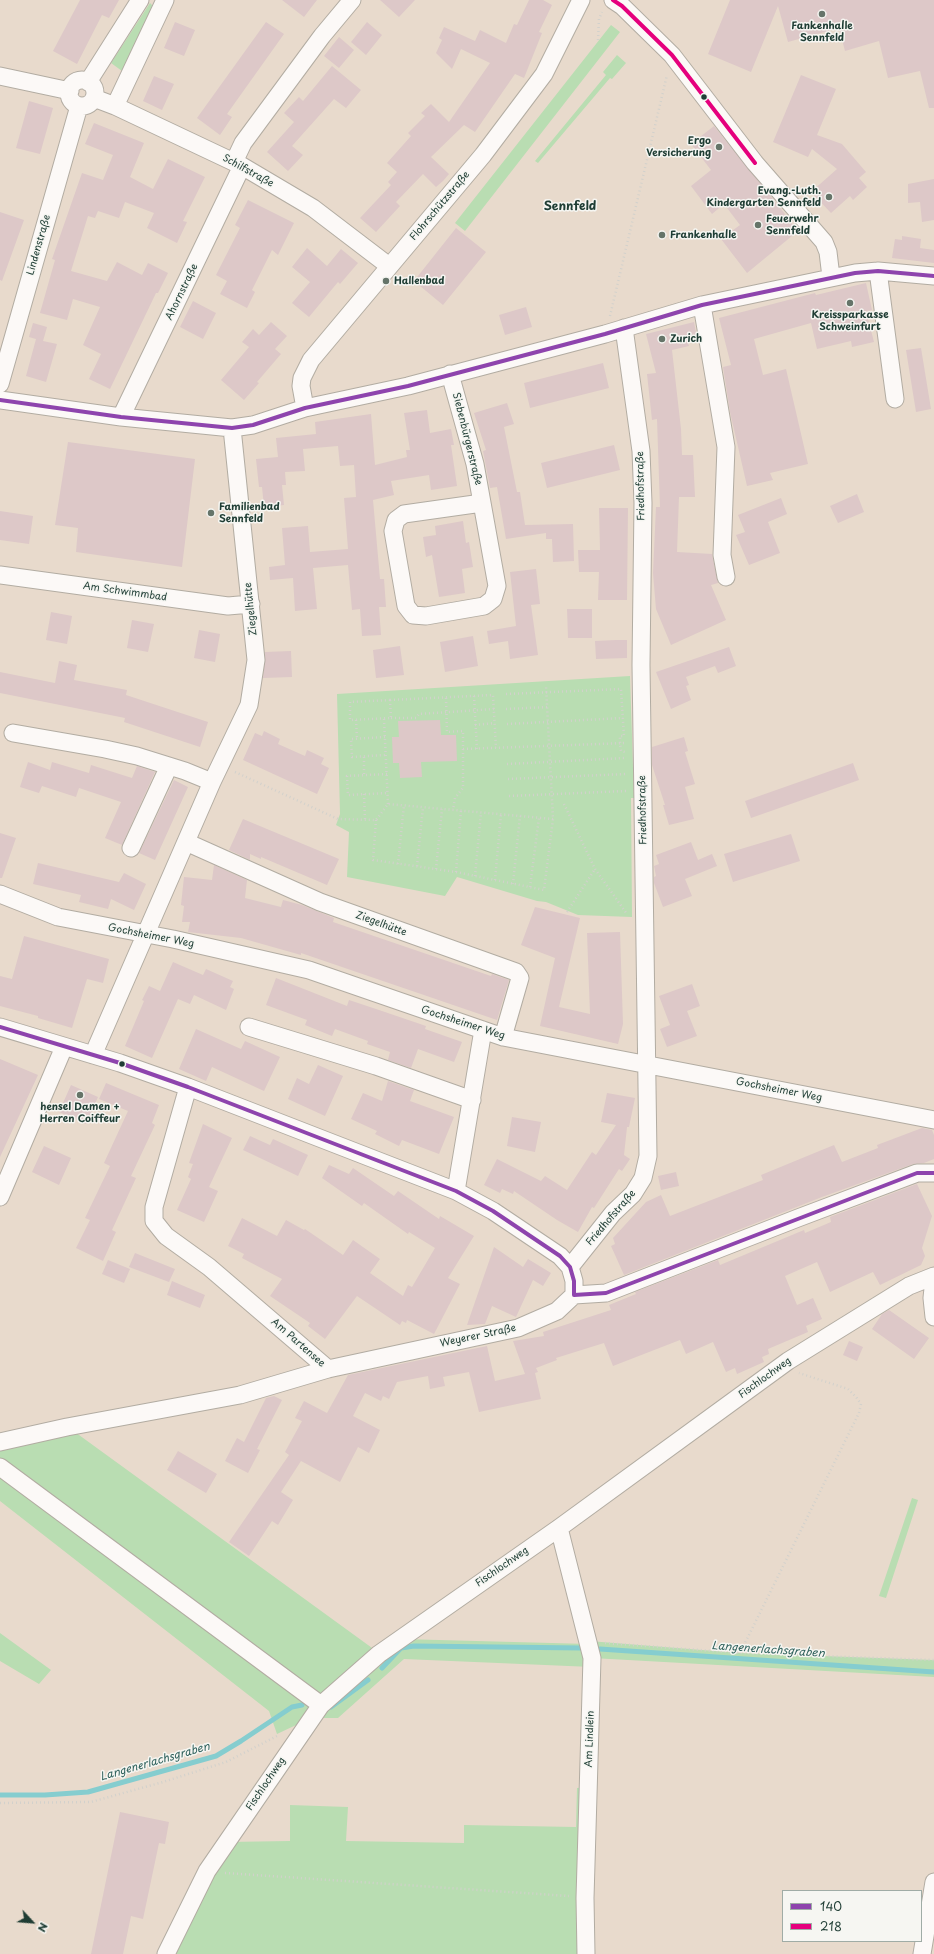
<!DOCTYPE html>
<html>
<head>
<meta charset="utf-8">
<style>
	body { margin:0 }
	#map { position:relative; width:934px; height:1954px; overflow:hidden; background:#e8dacc; font-family:"Playpen Sans",sans-serif }
	canvas { display:block }
	.legend { position:absolute; left:782px; top:1890px; width:140px; height:52px; box-sizing:border-box; background:#f6f6f2; border:1px solid #a0aca6; margin:0; padding:5px 7px; list-style:none; font-size:12px; color:#1f3d34 }
	.legend li { display:flex; align-items:center; gap:8px; height:20px }
	.legend b { width:20px; border:1px solid #a0aca6 }
	.north { position:absolute; left:12px; top:1902px; width:40px; height:40px; -webkit-text-stroke:3px #f6f6f2; paint-order:stroke; rotate:116deg; font-size:11px; font-weight:700; line-height:16px; text-align:center; color:#1f3d34 }
	.north::after { content:''; display:block; margin:auto; width:14px; height:18px; background:#1f3d34; clip-path:polygon(50% 0,100% 100%,50% 72%,0 100%) }
</style>
</head>
<body>
<div id="map">
<canvas width="934" height="1954"></canvas>
<ul class="legend">
<li><b style="height:5px;background:#8e44ad"></b>140</li>
<li><b style="height:5px;background:#e5007d"></b>218</li>
</ul>
<div class="north">N</div>
</div>
<script>
const ctx = document.querySelector('canvas').getContext('2d');
ctx.lineJoin = 'round';
function fillPath(path, color) {
  ctx.fillStyle = color;
  ctx.fill(path, 'evenodd');
}
function shape(rows) {
  const path = new Path2D();
  for (const r of rows) {
    if (r.length === 3) {
      path.moveTo(r[0] + r[2], r[1]);
      path.arc(r[0], r[1], r[2], 0, 2 * Math.PI);
      continue;
    }
    path.moveTo(r[0], r[1]);
    for (let i = 2; i < r.length; i += 2) path.lineTo(r[i], r[i + 1]);
  }
  return path;
}
function trace(path, color, width, dash) {
  ctx.strokeStyle = color;
  ctx.lineWidth = width;
  ctx.lineCap = dash ? 'butt' : 'round';
  ctx.setLineDash(dash || []);
  ctx.stroke(path);
}
function drawText(font, color, halo, rows, align = 'center') {
  ctx.font = font + ' "Playpen Sans",sans-serif';
  ctx.lineWidth = 3;
  ctx.setLineDash([]);
  ctx.textBaseline = 'middle';
  ctx.strokeStyle = halo;
  ctx.fillStyle = color;
  for (const [text, x, y, turn = 0] of rows) {
    ctx.save();
    ctx.translate(x, y);
    ctx.rotate((+turn || 0) * Math.PI / 180);
    ctx.textAlign = isNaN(turn) ? turn : align;
    if (halo) ctx.strokeText(text, 0, 0);
    ctx.fillText(text, 0, 0);
    ctx.restore();
  }
}
const green = shape([
	[150,3,153,6,122,71,111,63],
	[611,25,620,32,465,231,455,223],
	[617,55,626,63,612,79,610,78,538,163,535,161,606,75,603,72],
	[630,676,634,798,631,798,632,917,578,915,546,902,537,901,457,877,445,896,347,877,349,832,336,825,340,814,337,694],
	[68,1427,379,1653,401,1639,589,1644,589,1641,740,1653,934,1660,934,1677,592,1658,592,1667,404,1659,338,1718,311,1718,277,1734,269,1711,0,1501,0,1442],
	[912,1498,918,1500,886,1598,879,1596],
	[0,1633,51,1670,39,1684,0,1661],
	[588,1787,590,1954,166,1954,227,1842,290,1841,290,1805,348,1807,346,1841,464,1843,464,1825,576,1827,577,1788]
]);
const stream = shape([
	[600,1649,934,1672],
	[382,1668,401,1648,414,1646,582,1648],
	[331,1707,368,1680],
	[0,1795,45,1795,88,1792,216,1756,241,1741,292,1707,302,1705]
]);
const building = shape([
	[80,0,119,0,109,18,102,15,77,64,53,51],
	[282,0,317,0,304,17],
	[380,0,415,0,399,17],
	[529,0,543,0,552,5,539,32,542,33,524,78,515,74,475,132,464,125,431,157,449,174,443,181,436,187,423,174,396,202,400,206,376,232,360,218,391,185,388,182,397,172,387,163,411,136,408,133,425,116,421,113,431,104,449,122,490,63,461,49,452,69,436,53,442,40,439,38,444,27,475,41,480,30,506,43,514,24,517,25],
	[730,0,934,0,934,108,929,108,920,71,888,78,879,41,845,51,839,28,788,42,778,6,751,72,708,54],
	[175,22,195,30,184,56,164,48],
	[266,22,284,34,227,114,232,117,220,135,197,118],
	[367,22,382,35,366,55,351,42],
	[339,37,354,50,339,68,324,56],
	[332,66,361,90,346,108,334,99,292,146,303,155,288,171,267,152,294,122,284,113,299,97,303,101],
	[801,75,836,89,817,135,842,144,866,172,859,178,867,187,853,200,850,196,831,213,811,192,837,169,812,149,808,157,773,142],
	[154,76,174,84,162,110,143,101],
	[29,101,53,108,40,154,16,148],
	[94,123,144,143,130,177,153,189,168,159,205,177,183,221,187,222,177,243,147,228,154,213,125,202,119,218,98,211,95,218,88,216,71,271,107,281,117,262,142,275,148,263,168,273,158,293,156,293,110,389,89,379,101,354,83,345,100,307,73,299,67,320,40,313,55,260,52,259,82,173,103,180,113,155,85,144],
	[714,126,785,214,783,219,786,216,798,231,747,273,721,239,740,225,724,204,712,214,691,186,711,170,691,144],
	[934,179,934,220,922,222,920,202,908,203,908,184],
	[248,200,294,223,278,255,272,250,252,290,255,292,247,308,220,294,227,281,216,275,240,228,235,225],
	[0,212,24,220,2,281,0,280],
	[456,228,486,252,443,305,414,281],
	[902,236,921,239,920,248,934,250,934,263,892,258,895,239,902,240],
	[307,248,327,266,341,249,358,263,340,284,338,282,309,317,292,303,310,282,292,267],
	[866,283,872,310,866,311,874,342,852,347,851,341,817,349,811,323,754,339,763,375,786,369,808,464,770,473,773,480,747,486,730,412,723,367,731,365,719,318,815,293,816,295],
	[193,301,216,313,203,339,180,327],
	[526,307,532,327,505,335,499,315],
	[271,322,287,336,275,349,281,354,257,382,259,383,244,400,221,380,249,347,242,342,253,329,259,335],
	[694,322,697,338,687,340,689,346,672,350,681,429,682,455,693,455,695,497,679,497,677,552,712,554,718,583,711,585,726,620,671,645,656,609,653,573,656,507,660,507,657,419,652,420,647,374,656,373,646,334],
	[33,323,47,327,43,341,57,344,46,382,26,376,36,339,29,337],
	[921,348,931,409,916,412,906,350],
	[603,363,609,388,530,408,524,383],
	[507,403,514,424,504,427,517,492,520,492,525,525,573,524,574,561,553,562,552,539,546,539,546,533,506,539,497,487,490,488,483,451,486,450,474,413],
	[427,410,430,433,451,429,454,445,451,445,457,486,431,490,429,475,391,481,394,495,373,500,380,579,384,579,386,607,379,607,381,635,362,636,360,609,352,610,348,565,313,568,317,609,295,611,293,578,270,580,269,567,285,565,282,528,308,526,310,552,348,549,344,498,356,497,354,465,340,466,338,446,303,449,305,471,285,472,286,485,282,485,284,505,264,507,262,487,259,487,256,459,278,457,276,438,316,434,315,422,371,414,375,465,407,457,406,450,410,450,404,413],
	[68,442,195,459,182,567,76,552,78,528,55,525],
	[614,445,620,470,547,488,541,463],
	[857,494,864,512,838,523,830,506],
	[781,498,787,514,768,522,780,553,749,565,736,535,745,532,738,515],
	[599,508,628,508,627,600,598,600,599,572,579,572,578,550,600,550],
	[0,511,33,516,29,544,0,540],
	[463,521,466,543,469,542,473,567,462,569,465,593,439,597,432,555,426,557,423,537,436,535,435,526],
	[536,569,540,604,531,605,538,655,510,659,508,641,489,644,487,631,516,626,510,572],
	[567,609,592,609,592,638,568,638],
	[51,612,72,616,67,644,46,640],
	[132,620,154,624,148,652,127,648],
	[199,630,220,634,215,662,194,658],
	[473,636,478,666,445,672,440,642],
	[616,640,627,640,627,658,596,659,595,641],
	[400,646,404,675,376,678,373,650],
	[729,647,736,666,718,673,715,666,686,677,689,685,686,686,691,700,671,709,656,672],
	[291,651,292,677,263,678,265,652],
	[59,661,77,665,74,680,127,690,126,695,208,722,200,747,124,722,125,718,0,693,0,672,55,683],
	[440,720,441,735,456,735,457,761,421,762,422,777,400,778,399,763,393,763,392,737,399,737,398,721],
	[264,731,280,739,278,744,305,756,307,750,324,758,321,764,329,768,317,794,243,760,255,733,262,736],
	[684,737,688,751,685,752,695,784,685,787,694,819,669,825,663,805,665,805,652,765,652,747],
	[28,762,50,770,52,762,89,773,91,765,132,778,137,766,155,772,122,845,105,838,121,802,79,788,76,797,42,786,39,793,20,787],
	[853,763,859,780,751,818,745,801],
	[174,780,188,787,155,860,139,853],
	[243,819,339,859,327,885,261,857,261,859,250,854,250,860,229,850],
	[0,833,16,838,2,878,0,878],
	[791,834,800,861,733,882,724,854],
	[691,842,698,860,712,854,717,866,685,879,692,896,663,907,654,883,654,877,656,876,654,866,659,864,656,855],
	[38,863,119,882,124,873,146,884,134,910,111,899,108,909,79,902,81,895,33,884],
	[214,865,247,880,245,898,281,907,283,900,302,905,334,918,333,922,491,976,492,974,509,980,497,1020,301,953,301,955,241,938,188,932,190,922,182,922,184,906,181,905,184,877,212,880],
	[535,907,580,918,559,1007,590,1014,587,933,620,932,623,1024,618,1044,540,1026,555,958,521,945],
	[24,936,109,959,103,983,87,979,72,1028,38,1018,38,1016,0,1006,0,976,12,979],
	[173,962,203,975,206,969,233,981,230,987,234,989,226,1010,194,995,190,1004,178,999,152,1058,125,1046,144,1001,142,1000,149,986,160,991],
	[276,978,347,1006,349,1000,379,1010,426,1026,425,1029,462,1042,454,1062,418,1049,411,1068,388,1060,390,1052,367,1044,368,1041,335,1029,332,1036,305,1025,307,1020,266,1005],
	[692,984,700,1006,687,1011,697,1036,667,1047,660,1029,670,1025,659,996],
	[196,1029,241,1049,245,1041,280,1057,264,1091,212,1067,206,1081,179,1069],
	[0,1059,38,1075,0,1157],
	[318,1065,343,1076,325,1116,288,1099,297,1078,309,1084],
	[388,1081,414,1090,410,1101,454,1117,439,1154,402,1140,399,1146,375,1134,377,1131,351,1119,363,1093,382,1101],
	[106,1083,159,1105,152,1123,155,1125,131,1176,136,1178,112,1230,116,1232,103,1261,76,1248,90,1220,85,1218,110,1166,104,1163,128,1111,99,1099],
	[71,1085,98,1097,86,1124,59,1112],
	[607,1093,635,1098,629,1127,627,1127,624,1155,630,1159,622,1171,619,1169,594,1208,592,1207,578,1232,557,1220,514,1191,513,1194,502,1189,500,1193,484,1185,497,1159,541,1181,545,1176,567,1190,592,1152,596,1155,616,1125,601,1122],
	[512,1117,541,1122,535,1152,507,1146],
	[203,1124,232,1138,209,1187,218,1191,204,1222,177,1210,191,1179,188,1177,193,1164,189,1163],
	[922,1128,932,1130,934,1135,934,1159,924,1163,913,1164,822,1197,624,1275,611,1246,615,1244,613,1238,646,1202,661,1195,670,1216,763,1180,761,1175,834,1145,842,1162,878,1148,877,1145],
	[250,1136,270,1145,273,1139,308,1155,298,1176,243,1150],
	[44,1146,71,1158,59,1185,32,1172],
	[329,1165,349,1174,353,1168,394,1196,398,1191,439,1219,440,1216,474,1236,448,1278,460,1284,434,1334,407,1320,406,1323,402,1321,400,1325,357,1296,325,1339,308,1326,310,1323,270,1296,282,1279,242,1258,244,1254,228,1246,242,1218,277,1236,286,1220,304,1230,305,1229,343,1255,353,1240,380,1259,370,1273,403,1296,408,1285,412,1287,435,1248,409,1232,408,1234,364,1203,362,1206,322,1178],
	[676,1172,679,1186,661,1190,658,1176],
	[917,1184,932,1216,922,1248,925,1256,921,1265,880,1285,873,1272,830,1292,817,1262,785,1276,797,1305,813,1298,822,1319,806,1326,808,1332,768,1349,769,1354,762,1357,764,1362,737,1374,735,1368,726,1372,713,1342,686,1354,680,1340,613,1366,604,1343,556,1358,557,1360,536,1368,538,1372,535,1373,541,1399,479,1412,469,1372,443,1377,445,1386,430,1389,428,1376,397,1382,389,1399,383,1396,381,1401,365,1393,353,1416,380,1430,369,1453,358,1447,340,1482,301,1461,281,1492,293,1500,278,1525,272,1521,249,1556,229,1542,289,1455,285,1452,302,1421,295,1418,304,1401,327,1413,348,1375,487,1346,495,1381,525,1374,513,1341,544,1336,543,1332,611,1310,609,1305,636,1294,635,1292,718,1260,720,1265,804,1230,805,1233,831,1222,830,1217],
	[494,1247,523,1267,528,1259,551,1273,543,1286,533,1280,516,1317,492,1306,485,1324,467,1325],
	[135,1253,175,1269,169,1282,129,1267],
	[108,1260,130,1269,124,1283,102,1274],
	[172,1281,205,1295,200,1308,167,1295],
	[889,1310,929,1338,914,1359,872,1329,882,1314],
	[849,1341,863,1347,857,1361,843,1355],
	[274,1396,282,1400,257,1449,260,1450,248,1473,225,1461,237,1438,244,1442,266,1398],
	[178,1451,217,1474,206,1493,167,1470],
	[120,1812,169,1822,165,1844,159,1843,143,1919,131,1916,123,1954,91,1954]
]);
const path = shape([
	[598,40,599,19,602,12],
	[610,316,667,75],
	[506,694,621,689,624,736,620,736,620,743,621,751,625,752],
	[474,696,477,749],
	[446,698,447,732,463,731,463,788,455,798,453,810],
	[390,700,493,695,496,748],
	[390,700,391,718,350,720,350,702,390,700],
	[506,709,548,707],
	[391,718,416,718,419,714,494,709],
	[384,719,388,804],
	[356,720,357,738],
	[507,724,623,718],
	[475,725,495,723],
	[385,737,351,739,352,757,386,755],
	[463,749,626,743],
	[364,757,364,775],
	[507,764,625,758],
	[235,772,338,819,376,820,388,804,553,819],
	[387,774,347,776,348,795,388,793],
	[508,779,626,774],
	[364,794,365,820],
	[509,796,626,791],
	[564,804,595,869,627,914],
	[376,820,373,860,456,872,544,890,553,819,546,686],
	[398,864,404,805],
	[417,866,423,807],
	[436,869,442,809],
	[456,872,461,811],
	[475,876,481,813],
	[495,880,501,814],
	[513,884,520,816],
	[530,887,539,818],
	[567,912,595,869],
	[605,1643,740,1653,934,1660],
	[740,1653,859,1413,861,1404,856,1397,848,1389,799,1373],
	[0,1803,91,1802,163,1782,226,1762,279,1735],
	[225,1873,569,1896]
]);
const minor = shape([
	[613,0,622,6,672,55,755,163,824,242,828,252,831,277],
	[0,76,70,91],
	[82,93,13],
	[88,82,140,0],
	[94,98,115,106,242,166,313,208,389,266],
	[115,106,165,0],
	[234,162,243,143,322,36,352,0],
	[878,271,895,399],
	[702,305,726,447,722,555,726,577],
	[450,374,475,464,497,586,493,599,484,606,426,616,413,615,406,606,393,531,396,520,404,514,482,503],
	[0,384,79,106],
	[0,400,121,417,232,428,253,425,305,408,408,386,605,334,702,305,855,273,878,271,934,276],
	[305,408,301,386,302,378,311,360,483,155,544,74,581,0],
	[121,417,242,166],
	[0,575,228,606,251,604],
	[13,733,105,749,137,756,185,771,212,782],
	[186,842,320,902,516,972,520,978,503,1037],
	[131,848,169,766],
	[0,894,58,917,173,939,309,970,503,1037,934,1120],
	[0,1027,120,1063,188,1087,456,1191,493,1211,560,1256,570,1267,574,1281,574,1295],
	[249,1027,376,1066,472,1100],
	[93,1055,212,782,249,705,256,660,232,428],
	[188,1087,154,1207,154,1221,166,1236,209,1267,328,1369],
	[456,1191,483,1030],
	[0,1197,64,1047],
	[570,1267,613,1213,633,1194,643,1178,648,1156,641,665,643,503,641,451,624,328],
	[934,1279,932,1298,934,1317],
	[0,1442,67,1427,240,1395,328,1369,518,1328,557,1311,574,1295,606,1293,798,1218,917,1173,934,1173],
	[0,1467,321,1705],
	[559,1528,592,1658,585,1898,586,1954],
	[166,1954,207,1871,321,1705,379,1654,559,1528,788,1361,909,1286,934,1276],
	[922,1954,934,1882]
]);
const bus1 = shape([
	[0,400,121,417,232,428,253,425,305,408,408,386,605,334,702,305,855,273,878,271,934,276],
	[0,1027,120,1063,188,1087,456,1191,493,1211,560,1256,570,1267,574,1281,574,1295],
	[574,1295,606,1293,917,1173,934,1173]
]);
const bus2 = shape([
	[613,0,622,6,672,55,755,163]
]);
const markers = [
	[822,14,4,"#657469"],
	[704,97,3.5,"#1f3d34"],
	[719,147,4,"#657469"],
	[829,197,4,"#657469"],
	[758,225,4,"#657469"],
	[662,235,4,"#657469"],
	[386,281,4,"#657469"],
	[850,303,4,"#657469"],
	[662,339,4,"#657469"],
	[211,513,4,"#657469"],
	[122,1064,3.5,"#1f3d34"],
	[80,1095,4,"#657469"]
];
const poiNames = [
	["Fankenhalle",822,26,"center"],
	["Sennfeld",822,38,"center"],
	["Ergo",711,141,"right"],
	["Versicherung",711,153,"right"],
	["Evang.-Luth.",821,191,"right"],
	["Kindergarten Sennfeld",821,203,"right"],
	["Feuerwehr",766,219],
	["Sennfeld",766,231],
	["Frankenhalle",670,235],
	["Hallenbad",394,281],
	["Kreissparkasse",850,315,"center"],
	["Schweinfurt",850,327,"center"],
	["Zurich",670,339],
	["Familienbad",219,507],
	["Sennfeld",219,519],
	["hensel Damen +",80,1107,"center"],
	["Herren Coiffeur",80,1119,"center"]
];
const streetNames = [
	["Schilfstraße",248,171,29],
	["Flohrschützstraße",440,206,-50],
	["Lindenstraße",39,245,-74],
	["Ahornstraße",182,292,-64],
	["Siebenbürgerstraße",467,439,76],
	["Friedhofstraße",641,486,-91],
	["Am Schwimmbad",125,592,8],
	["Ziegelhütte",251,609,-96],
	["Friedhofstraße",643,810,-91],
	["Ziegelhütte",381,924,20],
	["Gochsheimer Weg",151,936,11],
	["Gochsheimer Weg",463,1023,18],
	["Gochsheimer Weg",779,1090,11],
	["Friedhofstraße",611,1218,-49],
	["Weyerer Straße",478,1336,-12],
	["Am Partensee",298,1343,41],
	["Fischlochweg",765,1378,-36],
	["Fischlochweg",502,1567,-35],
	["Am Lindlein",590,1739,-88],
	["Fischlochweg",266,1784,-56]
];
const waterNames = [
	["Langenerlachsgraben",768,1650,4],
	["Langenerlachsgraben",155,1762,-16]
];
const quarterNames = [
	["Sennfeld",570,207]
];
fillPath(green, '#b9ddb2');
trace(stream, '#85cdcf', 5);
fillPath(building, '#ddc8c8');
trace(minor, '#b2aca2', 19);
trace(path, '#d2d1cc', 2.5, [1, 3]);
trace(minor, '#fcf9f7', 17);
trace(bus1, '#8e44ad', 4);
trace(bus2, '#e5007d', 4);
for (const [x, y, r, color] of markers) {
  const dot = new Path2D();
  dot.arc(x, y, r, 0, 2 * Math.PI);
  ctx.fillStyle = color;
  ctx.fill(dot);
  trace(dot, '#f6f6f2', 1.5);
}
drawText('bold 10px', '#1f3d34', '#f6f6f2', poiNames, 'left');
drawText('10px', '#1f3d34', '#f6f6f2', streetNames);
drawText('italic 11px', '#2e605b', '#f6f6f2', waterNames);
drawText('bold 12px', '#1f3d34', '#f6f6f2', quarterNames);
</script>
</body>
</html>
